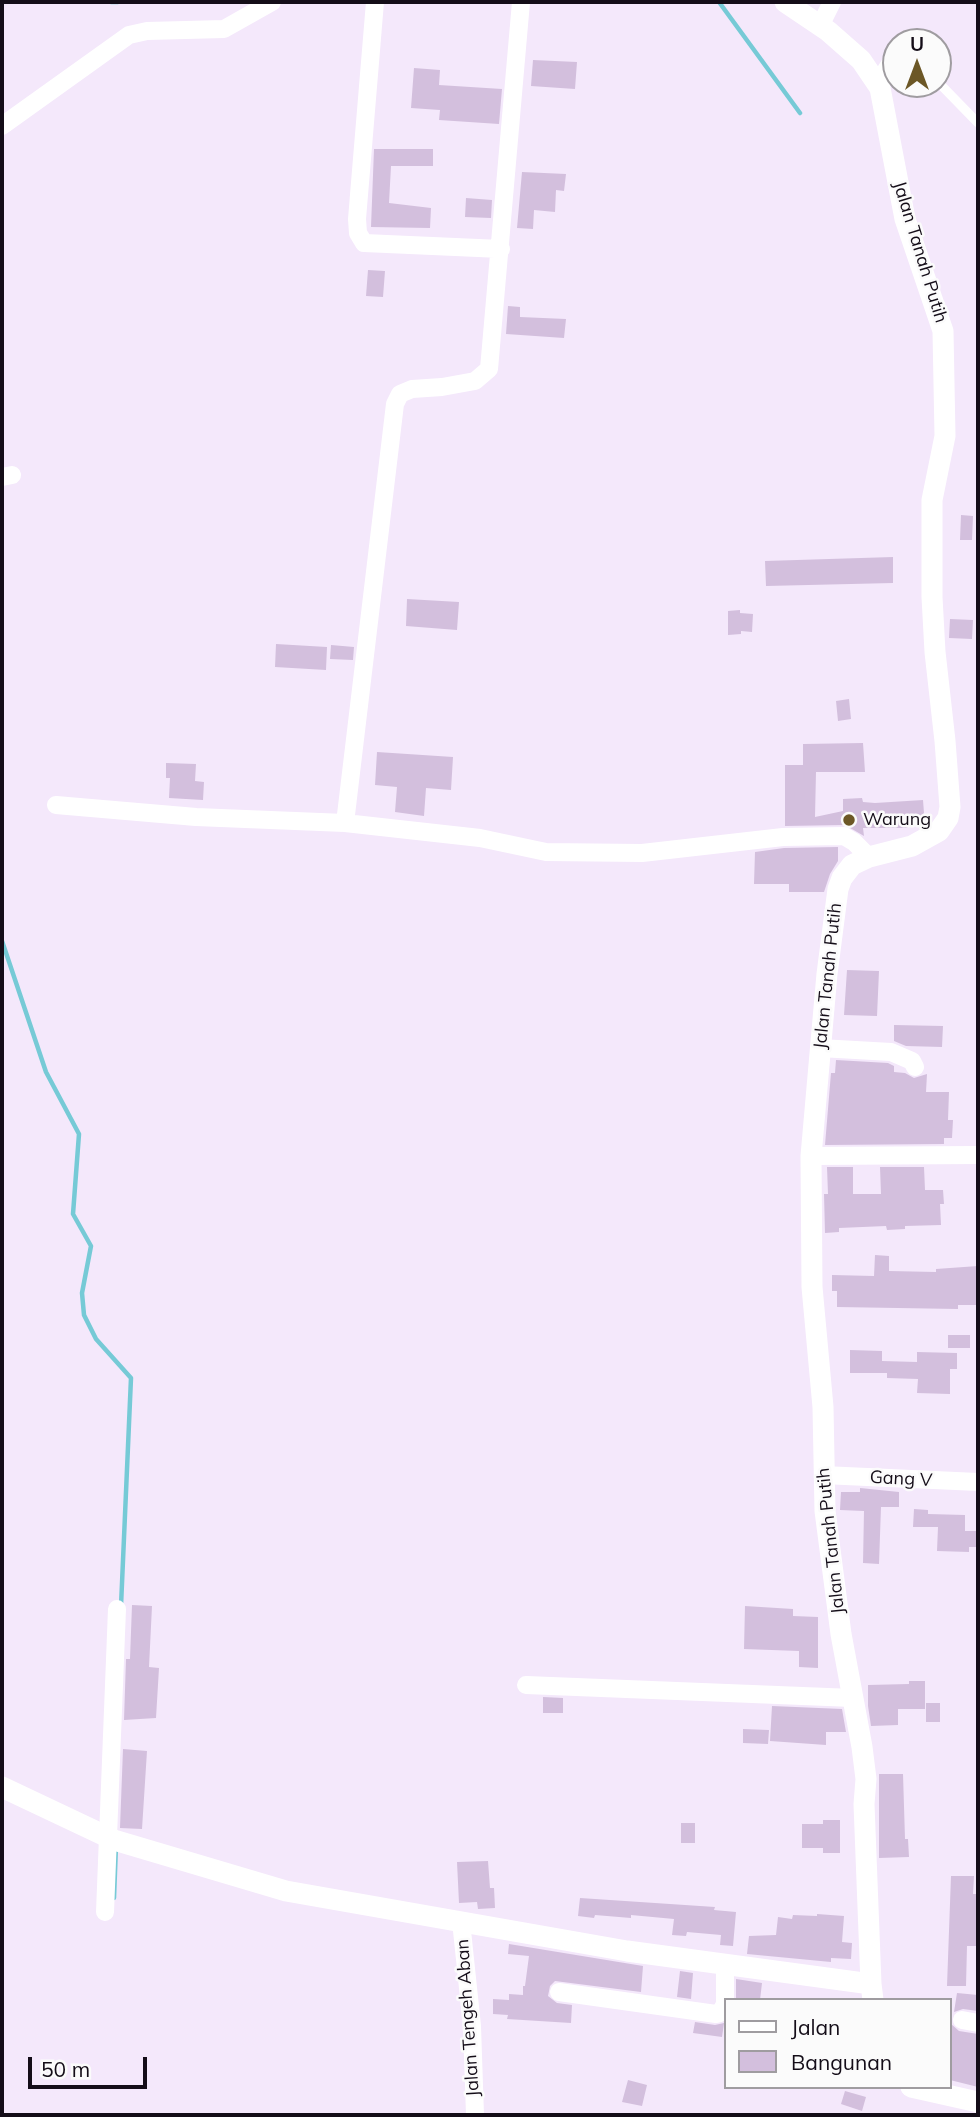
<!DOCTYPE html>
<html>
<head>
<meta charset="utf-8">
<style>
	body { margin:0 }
	#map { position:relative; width:980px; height:2117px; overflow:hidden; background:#f4e8fb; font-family:Mulish,sans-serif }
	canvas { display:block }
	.frame { position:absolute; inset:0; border:4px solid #140d18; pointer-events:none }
	.legend { position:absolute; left:724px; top:1998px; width:228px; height:91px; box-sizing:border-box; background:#fbfbfb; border:2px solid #9f9ca0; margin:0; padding:9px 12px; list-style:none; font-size:21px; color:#140d18 }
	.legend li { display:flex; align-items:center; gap:14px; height:35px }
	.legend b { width:35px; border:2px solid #9f9ca0 }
	.north { position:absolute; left:882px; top:28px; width:70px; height:70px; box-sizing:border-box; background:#fbfbfb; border:2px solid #9f9ca0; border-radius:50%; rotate:0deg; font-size:19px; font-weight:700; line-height:28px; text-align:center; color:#140d18 }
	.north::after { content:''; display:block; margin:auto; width:24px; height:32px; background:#6c5726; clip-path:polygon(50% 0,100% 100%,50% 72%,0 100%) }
	.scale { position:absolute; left:28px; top:2057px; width:119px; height:32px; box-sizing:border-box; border:4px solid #140d18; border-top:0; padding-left:9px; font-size:21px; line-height:24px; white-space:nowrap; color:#140d18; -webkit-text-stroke:5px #fbfbfb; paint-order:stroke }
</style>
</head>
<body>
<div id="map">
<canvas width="980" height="2117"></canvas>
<div class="frame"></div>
<ul class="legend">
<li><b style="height:9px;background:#fff"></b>Jalan</li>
<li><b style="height:19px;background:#d3bfdd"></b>Bangunan</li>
</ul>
<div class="north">U</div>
<div class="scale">50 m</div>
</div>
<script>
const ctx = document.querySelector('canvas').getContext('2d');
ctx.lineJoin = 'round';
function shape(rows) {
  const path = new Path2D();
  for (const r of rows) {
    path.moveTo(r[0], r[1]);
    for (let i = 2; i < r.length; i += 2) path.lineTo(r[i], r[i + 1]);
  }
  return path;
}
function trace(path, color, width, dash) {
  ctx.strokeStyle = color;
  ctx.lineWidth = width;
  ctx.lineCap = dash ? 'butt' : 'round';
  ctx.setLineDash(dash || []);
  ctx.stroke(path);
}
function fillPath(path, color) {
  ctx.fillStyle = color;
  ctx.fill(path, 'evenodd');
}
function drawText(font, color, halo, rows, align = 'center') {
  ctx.font = font + ' Mulish,sans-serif';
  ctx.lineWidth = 5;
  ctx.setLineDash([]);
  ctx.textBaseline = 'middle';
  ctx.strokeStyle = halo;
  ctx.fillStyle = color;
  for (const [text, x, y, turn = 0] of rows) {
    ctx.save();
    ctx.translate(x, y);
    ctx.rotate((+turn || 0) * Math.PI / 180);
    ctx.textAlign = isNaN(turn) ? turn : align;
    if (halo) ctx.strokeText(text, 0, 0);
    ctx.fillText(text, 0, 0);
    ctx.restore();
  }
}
const stream = shape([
	[111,2,118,2],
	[719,2,800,113],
	[2,941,46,1072,79,1134,73,1214,91,1246,82,1293,84,1315,96,1339,131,1378,121,1606],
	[114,1898,116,1846]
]);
const building = shape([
	[533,60,577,62,575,89,531,86],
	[414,68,440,70,439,85,502,89,499,124,439,120,440,110,411,108],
	[374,149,433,149,433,166,391,166,389,203,431,208,430,228,371,227],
	[522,172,566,174,564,191,556,190,555,212,534,210,533,229,517,228],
	[466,198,492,200,491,218,465,217],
	[368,270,385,271,383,297,366,296],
	[508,306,520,307,520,317,566,319,564,338,506,334],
	[961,515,973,516,972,540,960,540],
	[893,557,893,583,766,586,765,561],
	[407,599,459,602,457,630,406,626],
	[740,610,740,613,753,614,752,632,741,631,741,634,728,635,728,611],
	[950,619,973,620,972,639,949,638],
	[276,644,327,647,326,670,275,667],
	[331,645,354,647,353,660,330,659],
	[849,699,851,719,838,721,836,701],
	[863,743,865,772,816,772,815,817,843,811,843,799,862,798,863,802,875,803,923,800,924,813,918,821,914,822,907,828,863,828,864,836,845,825,785,826,785,765,803,765,803,744],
	[377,752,453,757,451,790,426,788,424,816,395,812,397,787,375,785],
	[166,763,196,764,195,781,204,782,203,800,169,798,170,778,166,778],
	[838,847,838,861,830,874,824,892,789,892,789,884,754,884,755,852,784,848],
	[847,970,879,971,877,1016,844,1015],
	[894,1025,943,1026,942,1047,906,1046,894,1041],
	[836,1060,888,1063,894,1066,894,1072,905,1073,914,1078,927,1074,926,1092,949,1092,948,1120,953,1120,952,1138,944,1138,944,1144,825,1145,831,1073,835,1073],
	[827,1167,853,1167,853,1194,881,1194,880,1167,924,1167,925,1190,943,1190,944,1204,940,1204,941,1225,905,1226,905,1229,887,1230,886,1226,839,1228,839,1232,825,1233,824,1194,828,1194],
	[875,1255,889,1256,889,1271,936,1272,936,1269,978,1266,978,1305,958,1305,958,1309,837,1307,837,1291,832,1291,832,1275,874,1276],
	[948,1335,970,1335,970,1348,948,1348],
	[850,1350,882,1351,882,1361,917,1362,917,1352,957,1353,957,1369,950,1369,950,1394,917,1393,918,1379,887,1378,887,1373,850,1373],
	[860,1488,899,1492,899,1507,881,1507,879,1564,863,1563,864,1511,840,1510,841,1492,860,1492],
	[914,1509,928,1510,928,1514,965,1515,965,1531,978,1531,978,1547,969,1547,969,1552,937,1551,938,1527,913,1527],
	[132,1605,152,1606,149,1667,159,1668,156,1718,124,1720,126,1659,130,1659],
	[745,1606,793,1609,793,1616,818,1617,818,1668,799,1667,799,1651,744,1649],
	[909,1681,925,1681,925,1709,898,1709,898,1725,871,1726,868,1706,868,1685,909,1684],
	[543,1697,563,1698,563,1713,543,1713],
	[926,1703,940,1703,940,1722,926,1722],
	[772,1706,842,1709,846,1732,826,1732,826,1745,770,1741],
	[743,1729,769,1730,768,1744,743,1743],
	[123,1749,147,1751,142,1829,120,1828],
	[879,1774,903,1774,905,1839,908,1839,909,1857,879,1858],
	[823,1820,840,1820,840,1853,823,1853,823,1848,802,1848,802,1824,823,1824],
	[681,1823,695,1823,695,1843,681,1843],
	[488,1861,490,1888,494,1888,495,1908,478,1909,477,1902,459,1903,457,1862],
	[951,1876,974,1876,973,1894,977,1894,978,1946,967,1946,966,1986,947,1986],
	[580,1898,715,1907,714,1910,736,1912,733,1946,720,1945,721,1935,687,1932,686,1936,672,1935,674,1919,631,1915,631,1918,595,1915,594,1918,578,1916],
	[817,1914,844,1916,842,1942,852,1943,851,1959,831,1958,831,1962,747,1954,749,1936,776,1935,778,1917,792,1919,793,1915,817,1916],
	[509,1944,643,1966,641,1992,555,1981,550,1986,548,1996,557,2003,572,2005,571,2023,507,2019,508,2015,493,2014,493,1999,509,2000,509,1994,523,1995,523,1986,525,1986,529,1956,508,1954],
	[680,1971,693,1973,691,1999,677,1997],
	[736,1979,762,1983,760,2000,736,2000],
	[957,1993,978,1995,978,2011,963,2009,954,2012],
	[695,2022,715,2025,724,2023,722,2037,693,2033],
	[950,2023,959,2031,978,2034,978,2087,950,2080],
	[628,2080,647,2085,642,2106,622,2102],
	[845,2091,866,2097,862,2111,841,2104]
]);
const service = shape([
	[875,79,886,62,896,55],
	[938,82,978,123]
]);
const minor = shape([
	[375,2,357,219,358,233,364,243,501,249],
	[521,2,489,369,475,381,442,387,412,389,400,394,395,404,345,823,480,838,546,852,642,853,783,837,844,836,854,842,869,857],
	[820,26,832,2],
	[2,126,129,35,147,31,224,29,272,2],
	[2,477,12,475],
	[56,805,196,817,345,823],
	[820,1048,891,1052,912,1061,915,1067],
	[811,1156,978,1155],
	[823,1475,978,1482],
	[526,1685,853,1698],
	[105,1912,117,1609],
	[461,1921,472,2026,475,2115],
	[559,1992,716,2014,720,2013,725,2004,725,1965],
	[962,2020,978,2023]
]);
const tertiary = shape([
	[785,2,828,31,861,60,880,88,905,219,943,331,945,436,932,500,932,597,935,652,945,741,950,807,948,818,939,831,912,846,869,857,852,865,842,878,838,889,827,974,811,1156,812,1287,823,1407,825,1511,841,1634,862,1747,866,1779,864,1804,871,1984,873,2000],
	[2,1787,114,1840,286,1891,627,1951,871,1984],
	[911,2087,978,2102]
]);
const markers = [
	[849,820,7,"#6c5726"]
];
const streetNames = [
	["Jalan Tanah Putih",920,252,73],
	["Jalan Tanah Putih",828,976,-84],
	["Gang V",901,1479,3],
	["Jalan Tanah Putih",831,1541,-96],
	["Jalan Tengeh Aban",468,2018,-94]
];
const poiNames = [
	["Warung",863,820]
];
trace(stream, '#76cad6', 4.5);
fillPath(building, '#d3bfdd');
trace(service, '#fff', 9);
trace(minor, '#fff', 18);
trace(tertiary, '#fff', 21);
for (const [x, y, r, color] of markers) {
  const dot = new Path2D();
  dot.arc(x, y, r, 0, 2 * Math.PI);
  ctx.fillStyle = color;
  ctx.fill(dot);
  trace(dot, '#fbfbfb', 2.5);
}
drawText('18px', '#140d18', '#fbfbfb', streetNames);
drawText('18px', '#140d18', '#fbfbfb', poiNames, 'left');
</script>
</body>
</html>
